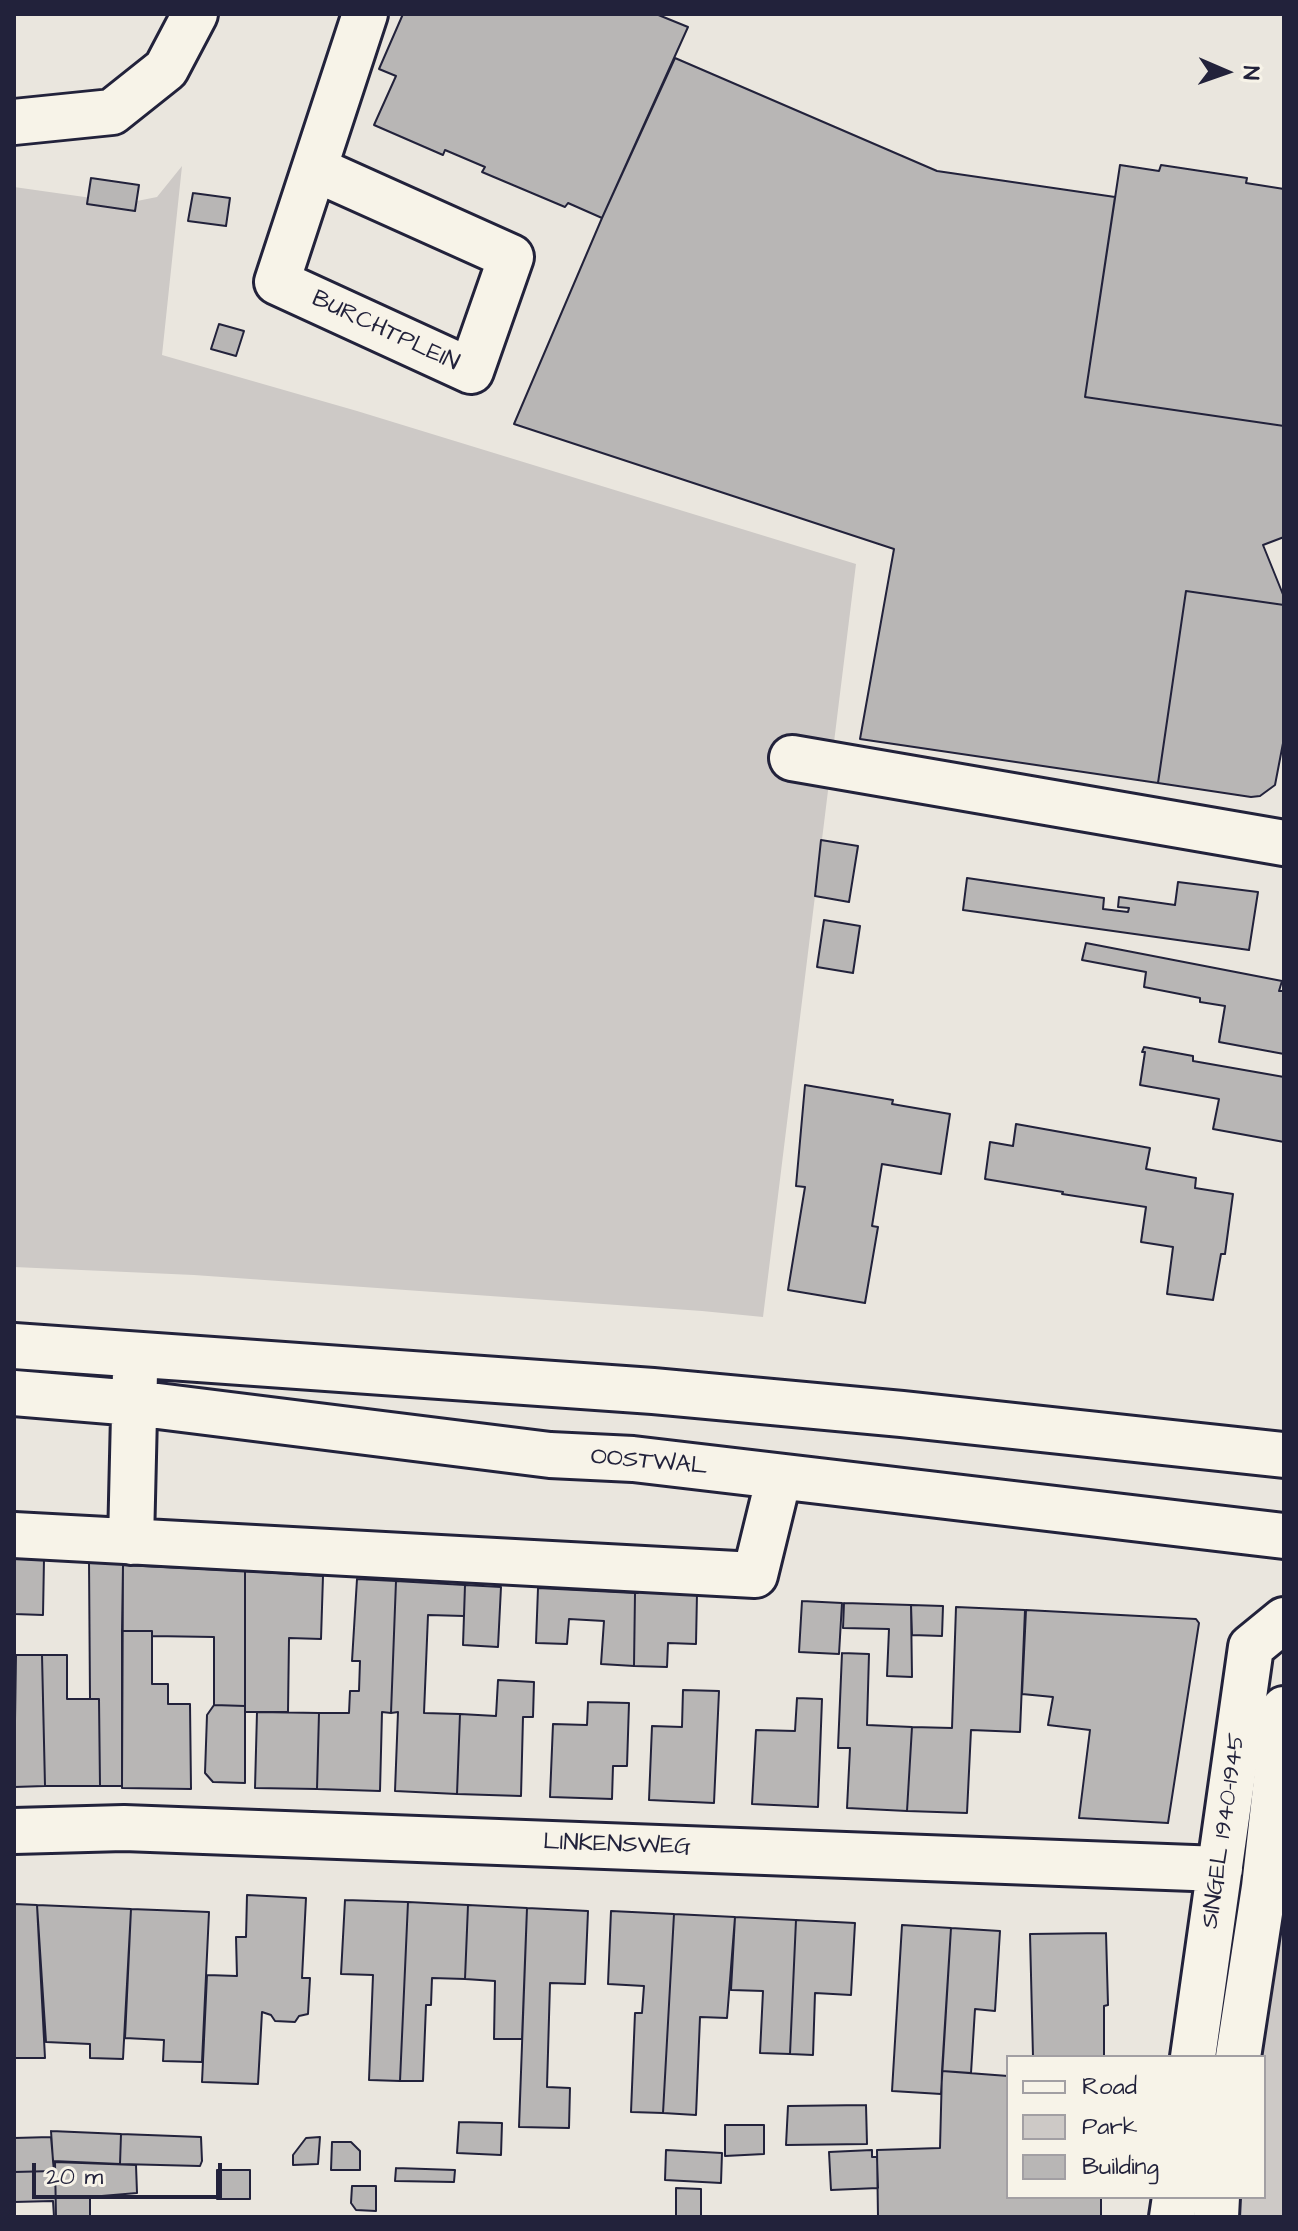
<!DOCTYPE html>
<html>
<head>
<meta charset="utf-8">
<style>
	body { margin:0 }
	#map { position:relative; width:1298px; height:2231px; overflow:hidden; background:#eae6de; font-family:"Architects Daughter",sans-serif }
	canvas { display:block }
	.frame { position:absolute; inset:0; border:16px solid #22223b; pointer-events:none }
	.legend { position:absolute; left:1006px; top:2055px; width:260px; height:144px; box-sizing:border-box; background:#f7f3e8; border:2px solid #a29fa3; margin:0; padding:10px 14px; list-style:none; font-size:24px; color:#22223b }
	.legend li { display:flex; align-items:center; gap:16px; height:40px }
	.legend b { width:40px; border:2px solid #a29fa3 }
	.north { position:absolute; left:1186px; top:32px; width:80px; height:80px; -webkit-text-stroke:6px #f7f3e8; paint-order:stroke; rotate:92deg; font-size:22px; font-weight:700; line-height:32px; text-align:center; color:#22223b }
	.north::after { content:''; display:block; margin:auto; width:28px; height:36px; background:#22223b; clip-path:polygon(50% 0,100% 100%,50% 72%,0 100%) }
	.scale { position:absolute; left:32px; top:2163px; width:190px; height:36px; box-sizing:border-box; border:4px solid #22223b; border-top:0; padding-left:10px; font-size:24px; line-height:28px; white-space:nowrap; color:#22223b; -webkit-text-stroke:6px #f7f3e8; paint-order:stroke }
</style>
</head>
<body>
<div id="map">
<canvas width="1298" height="2231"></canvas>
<div class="frame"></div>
<ul class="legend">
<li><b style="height:10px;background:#f7f3e8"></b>Road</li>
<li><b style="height:22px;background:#cdc9c6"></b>Park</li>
<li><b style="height:22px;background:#b8b6b5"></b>Building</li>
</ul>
<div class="north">N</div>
<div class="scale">20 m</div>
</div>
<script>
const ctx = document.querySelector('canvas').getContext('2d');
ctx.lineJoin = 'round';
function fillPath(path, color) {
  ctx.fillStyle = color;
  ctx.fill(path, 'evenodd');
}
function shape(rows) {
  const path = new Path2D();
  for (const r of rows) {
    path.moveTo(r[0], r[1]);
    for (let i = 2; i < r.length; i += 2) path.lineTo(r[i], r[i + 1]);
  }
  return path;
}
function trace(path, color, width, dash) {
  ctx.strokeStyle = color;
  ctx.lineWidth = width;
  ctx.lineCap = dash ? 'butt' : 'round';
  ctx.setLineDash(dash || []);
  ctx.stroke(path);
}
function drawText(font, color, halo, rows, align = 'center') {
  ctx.font = font + ' "Architects Daughter",sans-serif';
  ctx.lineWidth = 6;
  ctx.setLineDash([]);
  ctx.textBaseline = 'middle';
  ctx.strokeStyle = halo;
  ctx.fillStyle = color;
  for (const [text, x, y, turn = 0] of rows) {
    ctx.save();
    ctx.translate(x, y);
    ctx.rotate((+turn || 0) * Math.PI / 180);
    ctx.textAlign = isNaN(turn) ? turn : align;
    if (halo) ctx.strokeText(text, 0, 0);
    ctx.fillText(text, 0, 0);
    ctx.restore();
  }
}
const green = shape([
	[182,166,162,355,357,411,856,564,763,1317,702,1311,194,1275,14,1267,14,187,127,203,157,197],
	[1284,1852,1284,2208,1283,2217,1233,2217,1235,2197,1264,2197,1264,2057,1255,2057]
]);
const building = shape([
	[403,14,656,14,688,27,602,218,568,203,565,207,482,172,485,167,445,150,443,155,374,125,396,76,379,69,403,14],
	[675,58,937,171,1115,197,1085,397,1284,426,1284,537,1263,545,1284,597,1284,605,1186,591,1158,783,860,739,894,549,514,424,602,218,675,58],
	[1120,165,1159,171,1161,165,1247,178,1246,183,1284,189,1284,426,1085,397,1120,165],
	[91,178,139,185,135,211,87,204,91,178],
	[193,193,230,198,226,226,188,221,193,193],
	[219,324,244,331,236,356,211,349,219,324],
	[1186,591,1284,605,1284,738,1275,785,1260,796,1251,797,1158,783,1186,591],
	[821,840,858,846,849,902,815,896,821,840],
	[967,878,1104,898,1103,909,1128,912,1129,908,1118,907,1119,897,1175,905,1178,882,1258,892,1249,950,963,910,967,878],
	[824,920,860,926,853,973,817,967,824,920],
	[1086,943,1282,981,1279,991,1284,991,1284,1054,1219,1042,1225,1006,1200,1002,1200,998,1144,987,1146,972,1082,960,1086,943],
	[1144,1047,1193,1056,1193,1061,1284,1077,1284,1142,1213,1129,1219,1099,1140,1085,1145,1052,1142,1052,1144,1047],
	[805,1085,893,1100,892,1104,950,1114,941,1174,882,1164,872,1226,878,1227,865,1303,788,1290,805,1187,796,1186,805,1085],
	[1016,1124,1150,1148,1146,1169,1196,1178,1195,1188,1233,1194,1225,1254,1221,1254,1213,1300,1167,1294,1173,1247,1141,1242,1146,1207,1062,1194,1063,1192,985,1179,990,1142,1013,1146,1016,1124],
	[14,1557,44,1559,43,1615,14,1614,14,1557],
	[89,1560,123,1561,122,1786,100,1786,99,1699,90,1699,89,1560],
	[123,1565,245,1571,245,1706,214,1705,214,1637,152,1636,152,1631,122,1631,123,1565],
	[245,1571,323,1576,321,1639,289,1638,288,1712,245,1712,245,1571],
	[357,1579,396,1581,391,1713,382,1712,380,1791,317,1789,319,1713,349,1713,350,1691,359,1691,360,1661,352,1661,357,1579],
	[396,1581,465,1585,464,1616,428,1615,424,1713,460,1714,457,1794,395,1791,398,1712,391,1713,396,1581],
	[465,1585,501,1587,498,1647,463,1645,465,1585],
	[538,1588,635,1593,634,1666,601,1664,604,1621,569,1619,567,1644,536,1643,538,1588],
	[638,1590,697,1593,696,1644,668,1643,667,1667,634,1666,635,1593,638,1593,638,1590],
	[802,1601,842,1603,839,1654,799,1652,802,1601],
	[844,1603,911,1605,912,1677,887,1676,889,1629,843,1628,844,1603],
	[911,1605,943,1606,942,1636,912,1635,911,1605],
	[956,1607,1025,1610,1020,1732,971,1730,967,1813,907,1811,912,1727,952,1728,956,1607],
	[1026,1610,1196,1619,1199,1623,1168,1823,1079,1818,1090,1730,1048,1725,1053,1697,1022,1694,1026,1610],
	[122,1631,152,1631,152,1684,168,1684,168,1704,190,1704,191,1789,122,1788,122,1631],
	[842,1653,869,1654,867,1725,912,1727,907,1811,847,1808,850,1748,838,1748,842,1653],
	[16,1655,42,1655,45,1786,14,1787,16,1655],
	[42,1655,67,1655,67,1699,99,1699,100,1786,45,1786,42,1655],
	[498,1680,534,1682,533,1717,523,1717,521,1796,457,1794,460,1714,496,1716,498,1680],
	[683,1690,719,1691,714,1803,649,1800,652,1726,682,1727,683,1690],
	[797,1698,822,1699,818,1807,752,1804,756,1730,795,1731,797,1698],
	[588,1702,629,1703,627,1766,613,1766,612,1799,550,1797,553,1724,587,1725,588,1702],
	[214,1705,245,1706,245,1783,213,1782,205,1773,207,1715,214,1705],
	[257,1712,319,1713,317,1789,255,1788,257,1712],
	[247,1895,306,1898,302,1978,310,1978,308,2014,299,2016,295,2022,275,2021,271,2015,262,2012,258,2084,202,2082,207,1975,237,1976,236,1937,246,1937,247,1895],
	[345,1900,408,1902,400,2081,369,2080,373,1975,341,1974,345,1900],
	[408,1902,468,1905,465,1979,432,1978,431,2005,426,2005,423,2081,400,2081,408,1902],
	[14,1904,37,1905,45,2058,14,2058,14,1904],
	[37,1905,131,1909,123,2059,90,2058,90,2044,46,2042,37,1905],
	[468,1905,527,1908,522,2039,494,2039,495,1981,465,1979,468,1905],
	[527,1908,588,1911,585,1984,550,1983,547,2087,570,2088,569,2128,519,2127,527,1908],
	[131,1909,209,1912,202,2062,163,2061,164,2040,125,2038,131,1909],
	[611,1911,674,1914,663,2113,631,2112,635,2013,642,2013,644,1986,608,1984,611,1911],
	[674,1914,735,1917,727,2018,700,2017,696,2115,663,2113,674,1914],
	[735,1917,796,1920,790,2054,760,2053,763,1991,731,1990,735,1917],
	[796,1920,855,1923,851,1995,815,1993,813,2055,790,2054,796,1920],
	[902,1925,951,1928,941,2094,892,2091,902,1925],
	[951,1928,1000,1931,995,2011,975,2009,971,2073,942,2071,951,1928],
	[1106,1933,1108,2005,1104,2006,1104,2057,1033,2057,1030,1934,1106,1933],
	[942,2071,1008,2076,1008,2197,1101,2197,1101,2217,878,2217,877,2150,940,2148,942,2071],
	[866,2105,867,2144,786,2145,788,2106,866,2105],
	[459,2122,502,2123,501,2155,457,2153,459,2122],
	[725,2125,764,2125,764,2154,725,2156,725,2125],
	[51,2131,121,2134,120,2164,53,2161,51,2131],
	[121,2134,201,2137,202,2161,200,2166,120,2164,121,2134],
	[51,2137,54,2171,14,2172,14,2138,51,2137],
	[320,2137,318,2164,293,2165,293,2155,306,2138,320,2137],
	[332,2142,351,2142,360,2151,360,2170,331,2170,332,2142],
	[666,2150,722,2153,721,2183,665,2180,666,2150],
	[872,2150,872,2157,877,2157,878,2188,831,2190,829,2152,872,2150],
	[53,2161,55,2162,56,2217,54,2217,53,2201,14,2202,14,2172,54,2171,53,2161],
	[55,2162,136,2165,137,2193,90,2197,90,2217,56,2217,55,2162],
	[396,2168,455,2170,454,2182,395,2181,396,2168],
	[217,2170,250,2170,250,2199,217,2199,217,2170],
	[352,2186,376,2186,376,2211,356,2210,351,2203,352,2186],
	[676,2188,701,2189,701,2217,676,2217,676,2188]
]);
const minor = shape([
	[14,122,112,112,166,69,195,14],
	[315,169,511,257,471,371,277,282,365,14],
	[792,758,1284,843],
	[14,1346,653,1391,902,1414,1284,1455],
	[14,1393,134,1403,550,1455,633,1459,1284,1536],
	[14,1535,755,1575,779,1477],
	[131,1542,135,1372],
	[14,1831,124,1828,1220,1869],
	[1193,2057,1251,1647,1284,1620],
	[1172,2217,1175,2197]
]);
const major = shape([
	[1238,2057,1264,1887,1284,1709],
	[1216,2217,1217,2197]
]);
const streetNames = [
	["BURCHTPLEIN",385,332,25],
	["OOSTWAL",649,1463,5],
	["SINGEL 1940-1945",1225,1831,-82],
	["LINKENSWEG",617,1846,2]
];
fillPath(green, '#cdc9c6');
fillPath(building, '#b8b6b5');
trace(building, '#22223b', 2);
trace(minor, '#22223b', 50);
trace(major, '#22223b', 50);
trace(minor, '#f7f3e8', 44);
trace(major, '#f7f3e8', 44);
drawText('24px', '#22223b', '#f7f3e8', streetNames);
</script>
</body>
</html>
